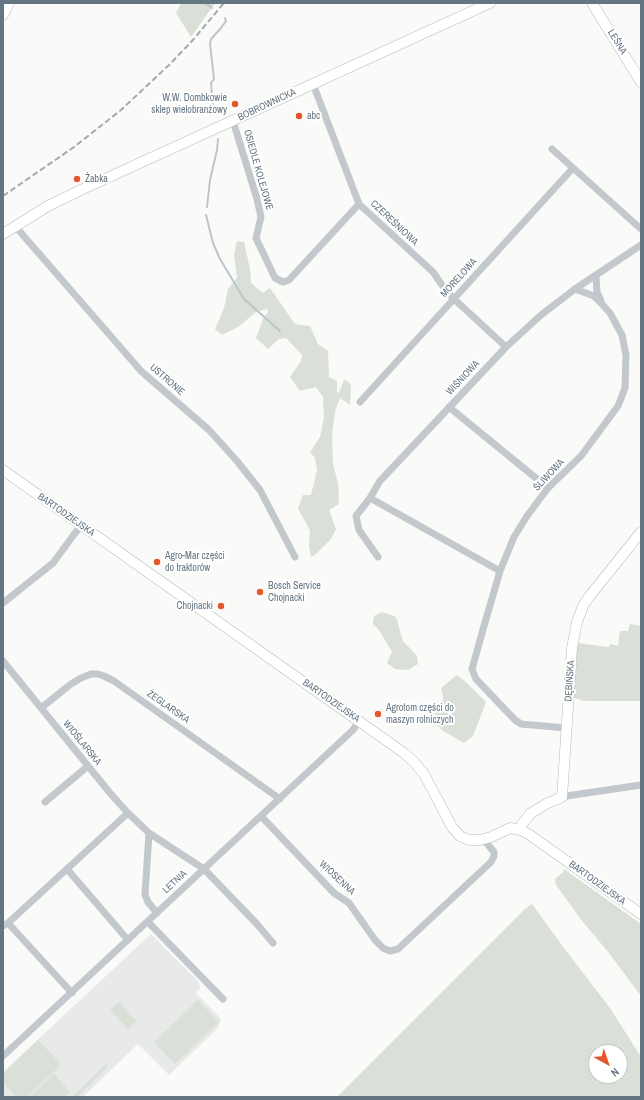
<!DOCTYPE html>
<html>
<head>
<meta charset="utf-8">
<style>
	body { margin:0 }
	#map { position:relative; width:644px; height:1100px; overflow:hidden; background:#fafaf8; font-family:"Archivo Narrow",sans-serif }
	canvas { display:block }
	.frame { position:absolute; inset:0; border:4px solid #657683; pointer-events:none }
	.north { position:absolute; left:588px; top:1044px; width:40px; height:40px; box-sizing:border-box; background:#fff; border:1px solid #c1c8cd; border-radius:50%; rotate:140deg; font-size:11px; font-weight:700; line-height:16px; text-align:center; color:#657683 }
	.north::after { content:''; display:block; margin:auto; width:14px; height:18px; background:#e4572e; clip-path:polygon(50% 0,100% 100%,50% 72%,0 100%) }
</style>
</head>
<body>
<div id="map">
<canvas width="644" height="1100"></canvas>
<div class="frame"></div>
<div class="north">N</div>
</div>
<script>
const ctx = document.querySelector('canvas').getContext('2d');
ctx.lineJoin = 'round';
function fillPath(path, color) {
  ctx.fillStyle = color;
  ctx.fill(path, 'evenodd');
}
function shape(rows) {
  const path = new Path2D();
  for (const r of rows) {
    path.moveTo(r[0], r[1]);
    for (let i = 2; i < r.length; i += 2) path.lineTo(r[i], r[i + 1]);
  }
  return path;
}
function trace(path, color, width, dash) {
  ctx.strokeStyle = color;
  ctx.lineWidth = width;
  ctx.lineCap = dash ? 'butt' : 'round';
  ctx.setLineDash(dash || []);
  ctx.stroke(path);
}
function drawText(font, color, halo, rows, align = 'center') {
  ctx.font = font + ' "Archivo Narrow",sans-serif';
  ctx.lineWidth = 4;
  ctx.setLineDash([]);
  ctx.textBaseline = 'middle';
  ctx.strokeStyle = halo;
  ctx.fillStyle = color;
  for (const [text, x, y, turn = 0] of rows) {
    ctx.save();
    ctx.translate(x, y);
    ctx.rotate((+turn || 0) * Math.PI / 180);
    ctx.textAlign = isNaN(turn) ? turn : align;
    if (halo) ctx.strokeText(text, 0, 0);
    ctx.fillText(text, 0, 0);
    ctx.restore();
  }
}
const built = shape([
	[151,934,199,982,200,989,196,993,221,1019,218,1028,169,1075,138,1044,83,1097,3,1097,3,1072]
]);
const green = shape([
	[181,3,215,3,191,37,176,13],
	[237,241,244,242,250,269,251,283,263,293,270,288,295,324,310,326,318,344,328,351,329,377,337,381,337,393,340,391,344,379,351,384,350,405,340,398,335,411,332,435,333,464,338,483,339,504,329,510,336,529,331,539,316,554,311,557,309,545,310,531,298,508,303,495,311,495,317,470,315,458,310,452,320,437,324,417,323,397,316,387,300,391,290,377,301,361,302,355,286,338,279,339,268,349,256,338,264,317,268,312,267,309,256,312,238,327,222,335,215,329,224,308,228,289,237,278,234,254],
	[382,612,396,617,403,641,417,656,418,664,408,670,395,669,387,663,392,652,379,630,373,624,374,616],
	[630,624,641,626,641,701,585,701,574,698,577,643,609,647,610,644,618,646,620,631,628,631],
	[457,675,468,684,486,702,473,736,464,743,443,731,436,724,435,714,438,705,443,700,443,697,441,688],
	[564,869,641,924,641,996,609,953,583,922,556,885,555,879,563,872],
	[532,904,564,948,610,1008,641,1057,641,1097,337,1097,525,909],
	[596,1052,620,1052,620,1076,596,1076],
	[198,1000,219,1022,175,1064,154,1042],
	[119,1002,136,1021,128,1029,110,1010],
	[38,1040,60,1063,59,1067,27,1097,16,1097,3,1082,3,1074],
	[106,1064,108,1067,77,1097,72,1097],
	[54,1074,70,1092,64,1097,29,1097]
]);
const stream = shape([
	[205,3,212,8],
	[213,110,211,83,214,79,210,44,211,39,221,28,226,21,225,18],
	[207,207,210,180,217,150,218,139],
	[206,215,213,243,220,259,244,299,280,331]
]);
const street = shape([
	[313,84,359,204,433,272,442,285,453,298,506,347],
	[233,121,257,199,261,217,256,238,275,278,283,282,289,280,359,204],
	[552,149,641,229],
	[15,226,141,371,209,430,237,461,260,490,295,557],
	[596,276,597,292,601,301],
	[360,402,573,168],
	[449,407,548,488],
	[370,498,500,571],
	[378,557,359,530,356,516,370,498,380,481,506,347,541,315,575,289,641,245],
	[3,603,53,563,81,525],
	[3,661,110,793,128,813,149,833,204,869,256,923,273,943],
	[41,708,71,684,81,678,91,674,98,674,104,676,114,681,280,799],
	[566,728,521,724,515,720,476,679,472,669,484,626,500,571,514,537,527,516,548,488,581,456,618,406,625,388,626,355,622,335,610,313,601,303,594,296,575,289],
	[562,797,573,795,641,785],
	[45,802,88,766],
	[261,816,334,893,349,903,375,940,383,948,390,951,398,949,491,862,494,856,494,852,484,840],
	[149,833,145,895,148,902,157,913],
	[67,869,128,940],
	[148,922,223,999],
	[8,923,72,993],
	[3,926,8,923,128,813],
	[3,1056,353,730,359,721]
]);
const secondary = shape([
	[592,3,641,82],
	[3,15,9,3],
	[3,234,48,206,83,189,490,3],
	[3,470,404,753,414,762,424,774,452,827,460,836,469,840,480,840,491,837,510,828,521,830,530,835,641,914],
	[519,829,522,824,531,813,546,804,562,797,572,648,577,622,583,606,589,597,641,532]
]);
const rail = shape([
	[3,196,74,147,121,110,169,65,192,41,224,3]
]);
const markers = [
	[235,104,4,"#e4572e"],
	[299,116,4,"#e4572e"],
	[77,179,4,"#e4572e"],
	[157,562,4,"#e4572e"],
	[260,592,4,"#e4572e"],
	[221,606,4,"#e4572e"],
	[378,714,4,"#e4572e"]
];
const streetNames = [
	["LEŚNA",617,42,58],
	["BOBROWNICKA",267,105,-25],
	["OSIEDLE KOLEJOWE",258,170,74],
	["CZEREŚNIOWA",394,223,43],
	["MORELOWA",459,278,-48],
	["WIŚNIOWA",463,378,-47],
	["USTRONIE",167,380,41],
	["ŚLIWOWA",549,475,-47],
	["BARTODZIEJSKA",66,515,35],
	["DĘBIŃSKA",570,681,-86],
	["BARTODZIEJSKA",331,701,35],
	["ŻEGLARSKA",168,707,35],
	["WIOŚLARSKA",82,743,51],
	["WIOSENNA",337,878,43],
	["LETNIA",175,882,-43],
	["BARTODZIEJSKA",597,883,36]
];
const poiNames = [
	["W.W. Dombkowie",227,98,"right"],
	["sklep wielobranżowy",227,110,"right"],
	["abc",307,116],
	["Żabka",85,179],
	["Agro-Mar części",165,556],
	["do traktorów",165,568],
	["Bosch Service",268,586],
	["Chojnacki",268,598],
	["Chojnacki",213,606,"right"],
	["Agrotom części do",386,708],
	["maszyn rolniczych",386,720]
];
fillPath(built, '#e8e9e9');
fillPath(green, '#dadfd7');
trace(stream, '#bbc7cb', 2);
trace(secondary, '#b3babf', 11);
trace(street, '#c3c8cc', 7);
trace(secondary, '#fff', 10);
trace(rail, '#a2aab0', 2, [6, 3]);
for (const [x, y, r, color] of markers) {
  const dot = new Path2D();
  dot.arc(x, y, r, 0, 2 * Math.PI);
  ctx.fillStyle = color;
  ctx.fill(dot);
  trace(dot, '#fff', 1.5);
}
drawText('10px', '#657683', '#fff', streetNames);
drawText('10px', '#657683', '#fff', poiNames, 'left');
</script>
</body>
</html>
